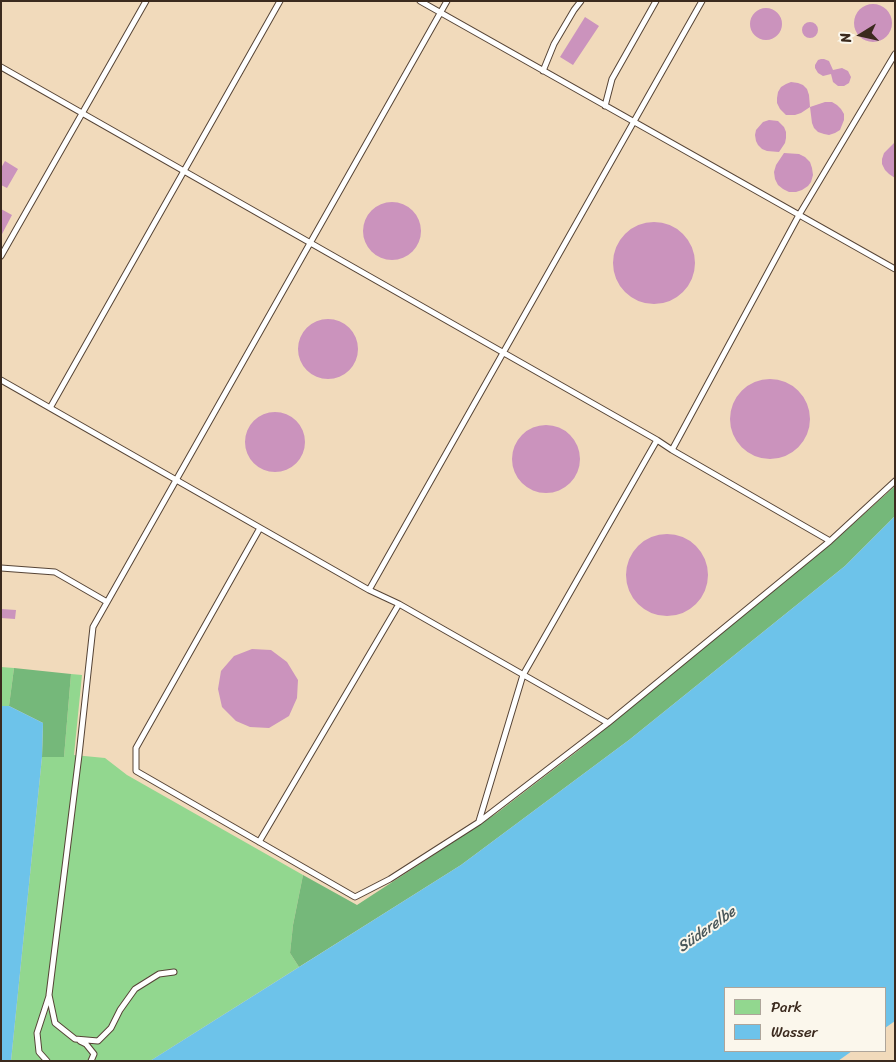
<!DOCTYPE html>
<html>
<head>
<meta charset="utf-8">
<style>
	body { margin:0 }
	#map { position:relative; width:896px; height:1062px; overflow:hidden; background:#f1dabb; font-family:Sriracha,sans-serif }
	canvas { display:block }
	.frame { position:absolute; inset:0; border:2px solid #3b2a1e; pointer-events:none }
	.legend { position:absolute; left:724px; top:987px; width:162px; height:65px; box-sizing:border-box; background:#fbf7ec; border:1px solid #aea59a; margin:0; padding:6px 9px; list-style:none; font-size:15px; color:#3b2a1e }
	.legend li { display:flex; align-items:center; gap:10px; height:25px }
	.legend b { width:25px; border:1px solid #aea59a }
	.north { position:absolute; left:836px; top:10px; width:50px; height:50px; -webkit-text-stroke:4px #fbf7ec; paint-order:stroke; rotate:260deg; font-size:14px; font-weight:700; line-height:20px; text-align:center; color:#3b2a1e }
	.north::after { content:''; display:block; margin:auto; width:18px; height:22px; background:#3b2a1e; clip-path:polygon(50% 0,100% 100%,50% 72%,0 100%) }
</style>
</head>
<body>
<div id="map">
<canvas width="896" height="1062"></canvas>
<div class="frame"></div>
<ul class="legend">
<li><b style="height:14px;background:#92d78f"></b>Park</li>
<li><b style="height:14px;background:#6dc3ea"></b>Wasser</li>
</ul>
<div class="north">N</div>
</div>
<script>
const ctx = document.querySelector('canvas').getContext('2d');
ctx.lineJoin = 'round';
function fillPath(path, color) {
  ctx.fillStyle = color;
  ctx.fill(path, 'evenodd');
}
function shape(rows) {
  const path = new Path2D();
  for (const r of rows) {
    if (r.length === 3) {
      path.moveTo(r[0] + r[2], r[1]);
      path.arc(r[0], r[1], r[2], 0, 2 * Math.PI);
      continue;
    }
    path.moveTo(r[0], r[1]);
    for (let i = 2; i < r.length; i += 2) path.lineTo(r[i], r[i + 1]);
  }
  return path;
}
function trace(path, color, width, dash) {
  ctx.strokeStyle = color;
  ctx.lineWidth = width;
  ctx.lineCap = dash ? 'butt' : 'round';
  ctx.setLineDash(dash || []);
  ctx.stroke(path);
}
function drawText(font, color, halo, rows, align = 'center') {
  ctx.font = font + ' Sriracha,sans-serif';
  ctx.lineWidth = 4;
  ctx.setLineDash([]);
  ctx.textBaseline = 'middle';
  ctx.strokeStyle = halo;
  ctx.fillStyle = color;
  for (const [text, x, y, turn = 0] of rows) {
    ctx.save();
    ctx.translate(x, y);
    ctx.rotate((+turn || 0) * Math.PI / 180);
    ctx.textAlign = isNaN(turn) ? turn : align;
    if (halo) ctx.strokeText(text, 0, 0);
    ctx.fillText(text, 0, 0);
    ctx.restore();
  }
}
const green = shape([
	[1,667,14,668,9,706,1,706],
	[71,674,82,675,74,755,105,758,127,775,303,875,293,925,290,953,299,967,150,1061,11,1061,42,757,64,757]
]);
const forest = shape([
	[895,486,895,516,845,566,629,740,461,865,299,967,290,953,293,925,303,875,357,905,426,860,497,813,579,750,832,543],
	[14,668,71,674,64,757,42,757,43,723,9,706]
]);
const water = shape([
	[895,516,895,1021,885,1028,885,988,725,988,725,1051,852,1051,838,1061,150,1061,461,865,629,740,845,566],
	[1,706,9,706,43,723,42,757,11,1061,1,1061]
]);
const building = shape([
	[873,23,19],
	[766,24,16],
	[585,17,599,26,573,65,560,57],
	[810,30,8],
	[821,59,824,59,829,61,833,70,842,68,848,71,851,77,849,83,844,86,838,86,833,82,831,74,823,76,818,73,815,68,815,65,818,60],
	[791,82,798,83,803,85,807,89,809,95,810,107,825,102,832,102,837,105,841,109,844,114,844,120,840,130,835,133,829,135,824,134,818,132,814,128,812,123,810,107,801,113,795,115,786,115,780,109,777,103,777,98,778,92,781,87,786,84],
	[769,120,778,121,784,127,786,132,786,138,785,143,779,152,767,151,762,149,758,145,756,141,755,135,756,130,763,122],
	[895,142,895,178,889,174,885,170,882,164,882,159,884,153],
	[784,153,799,154,805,157,810,162,812,168,813,175,811,182,808,186,802,190,796,192,789,192,783,189,778,185,775,179,774,172,776,165],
	[5,161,18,169,7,188,1,185,1,168],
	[392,231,29],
	[1,209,12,215,1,236],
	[654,263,41],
	[328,349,30],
	[770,419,40],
	[275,442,30],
	[546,459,34],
	[667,575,41],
	[1,609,16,610,15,619,1,618],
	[252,649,271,650,287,662,298,680,297,698,289,716,269,728,250,727,236,721,222,707,218,689,221,671,234,656]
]);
const lane = shape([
	[420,1,895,269],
	[1,67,657,440,672,450,830,541],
	[543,71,554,44,574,10,581,1],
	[605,106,612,79,656,1],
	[1,256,146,1],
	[1,380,369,590,399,604,608,723],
	[50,408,280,1],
	[672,450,799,215,895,54],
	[260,528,136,748,136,771,355,897,390,879,479,822,608,723,830,541,895,481],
	[1,568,55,572,107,602],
	[369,590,702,1],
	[479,821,523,675,657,440],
	[259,842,399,604],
	[174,972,159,974,135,989,120,1010,111,1028,98,1041,75,1039,55,1023,49,995,79,755,93,627,447,1],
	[80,1041,86,1044,94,1054,91,1061],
	[47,1061,39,1052,37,1033,49,996]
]);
const waterNames = [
	["Süderelbe",707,930,-35]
];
fillPath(green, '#92d78f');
fillPath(forest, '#75b87a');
fillPath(water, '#6dc3ea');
fillPath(building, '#cb93bd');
trace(lane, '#564436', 7);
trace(lane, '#fff', 5);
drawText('italic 15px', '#4a585b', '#fbf7ec', waterNames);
</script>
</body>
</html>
